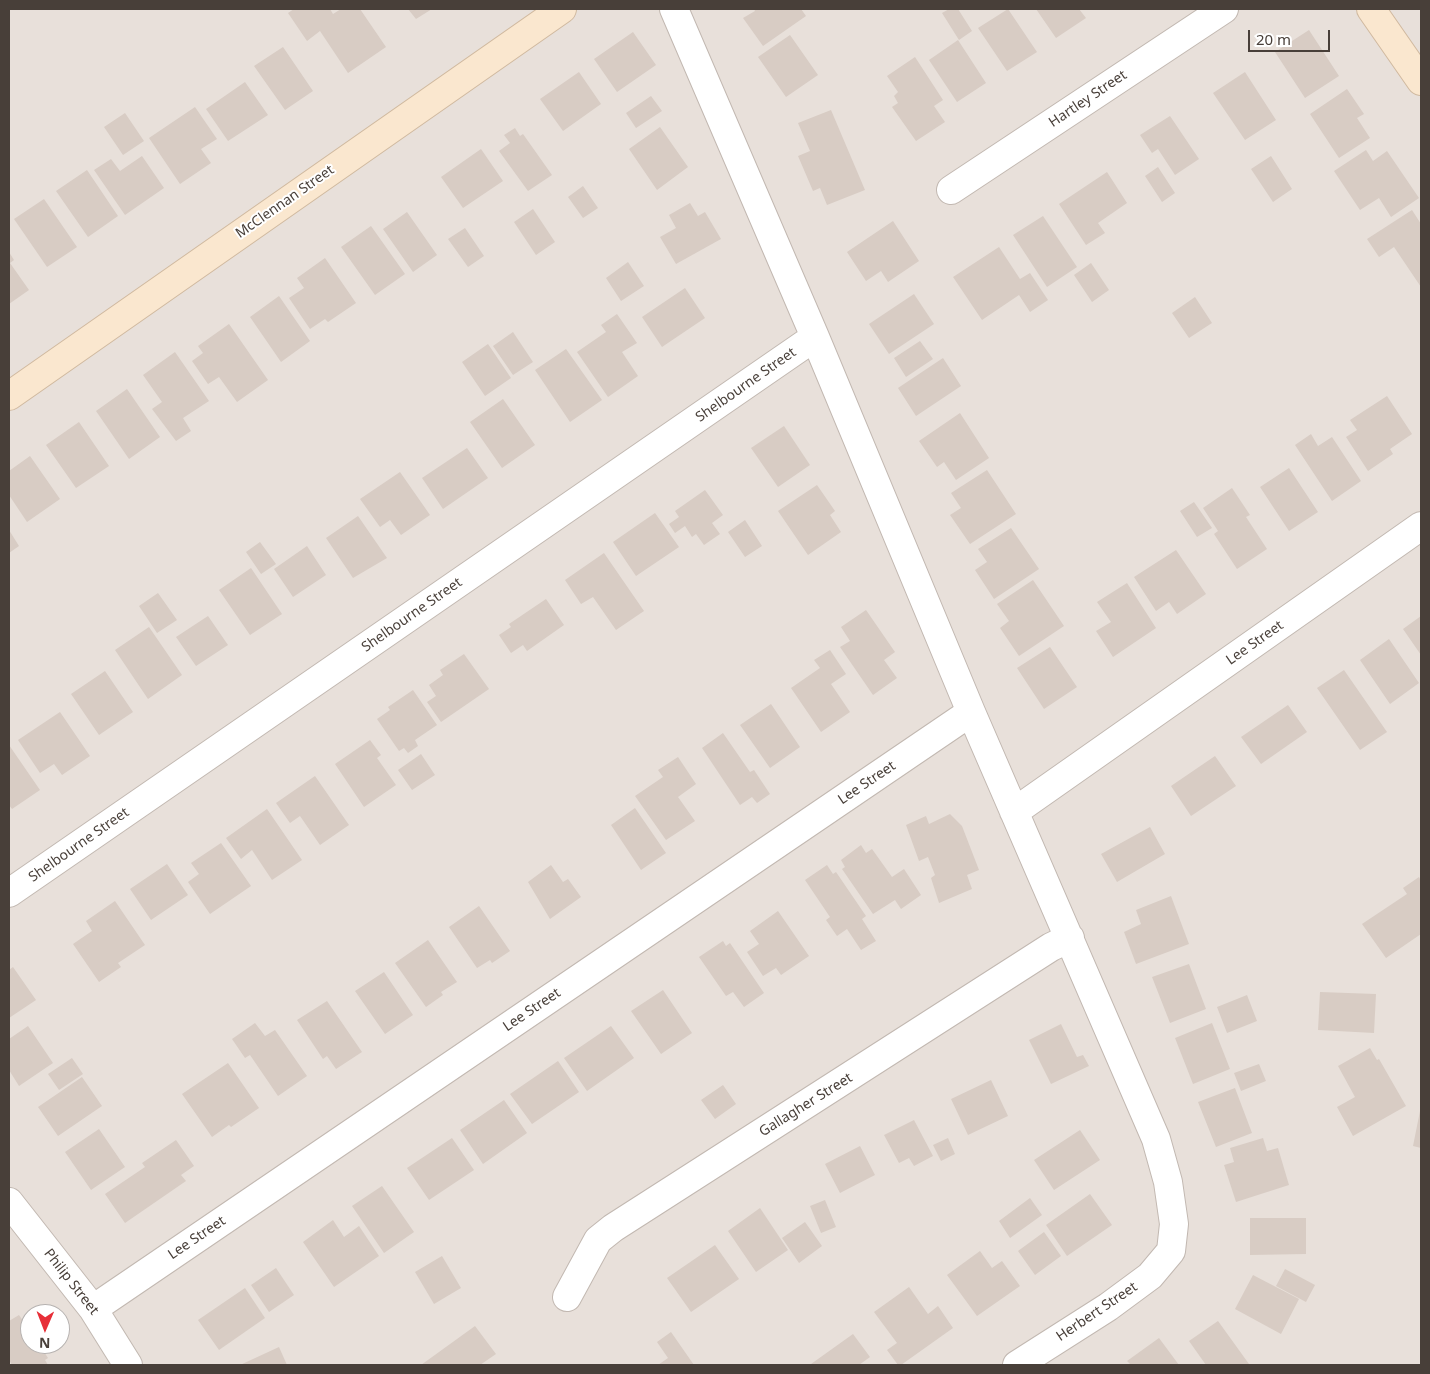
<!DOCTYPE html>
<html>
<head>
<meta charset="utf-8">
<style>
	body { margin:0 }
	#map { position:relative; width:1430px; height:1374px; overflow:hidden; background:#f4f0eb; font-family:"Noto Sans",sans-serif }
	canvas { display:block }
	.frame { position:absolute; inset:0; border:10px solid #483f39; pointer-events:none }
	.north { position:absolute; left:20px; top:1304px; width:50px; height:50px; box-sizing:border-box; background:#fff; border:1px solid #b6b2b0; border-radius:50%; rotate:181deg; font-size:14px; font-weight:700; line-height:20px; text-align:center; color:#483f39 }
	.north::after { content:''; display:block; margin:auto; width:18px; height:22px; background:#e72f38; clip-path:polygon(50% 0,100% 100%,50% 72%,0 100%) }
	.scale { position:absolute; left:1248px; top:30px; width:82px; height:22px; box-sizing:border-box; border:2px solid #483f39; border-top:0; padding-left:6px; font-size:15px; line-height:18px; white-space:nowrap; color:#483f39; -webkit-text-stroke:4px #fff; paint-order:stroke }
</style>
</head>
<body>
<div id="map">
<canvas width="1430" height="1374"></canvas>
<div class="frame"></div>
<div class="north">N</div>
<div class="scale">20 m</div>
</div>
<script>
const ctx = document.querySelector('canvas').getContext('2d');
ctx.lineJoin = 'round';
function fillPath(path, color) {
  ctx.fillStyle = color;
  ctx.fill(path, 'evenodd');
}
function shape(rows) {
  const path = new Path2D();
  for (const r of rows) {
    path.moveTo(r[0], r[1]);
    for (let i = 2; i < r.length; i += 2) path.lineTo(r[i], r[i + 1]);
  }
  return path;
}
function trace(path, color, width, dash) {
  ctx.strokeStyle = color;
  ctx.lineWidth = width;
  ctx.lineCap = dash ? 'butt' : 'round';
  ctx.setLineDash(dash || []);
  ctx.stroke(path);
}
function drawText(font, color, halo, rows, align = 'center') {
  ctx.font = font + ' "Noto Sans",sans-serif';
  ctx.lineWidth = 4;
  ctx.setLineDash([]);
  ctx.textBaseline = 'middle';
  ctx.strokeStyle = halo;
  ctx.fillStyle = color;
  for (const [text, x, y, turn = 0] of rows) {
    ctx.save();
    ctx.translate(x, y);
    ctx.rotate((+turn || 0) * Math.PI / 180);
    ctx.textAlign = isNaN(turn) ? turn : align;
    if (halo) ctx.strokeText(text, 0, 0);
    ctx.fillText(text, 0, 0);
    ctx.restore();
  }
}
const residential = shape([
	[9,9,1421,9,1421,1365,9,1365],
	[30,1314,60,1314,60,1344,30,1344]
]);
const building = shape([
	[294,9,330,9,333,14,341,9,360,9,386,47,348,73,320,31,307,41,288,13],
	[408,9,432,9,416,19],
	[754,9,801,9,806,16,763,46,743,18,755,11],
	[949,9,958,9,972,31,959,40,942,13],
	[1008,9,1037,52,1007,71,978,28],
	[1036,9,1079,9,1086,18,1056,38],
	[1309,30,1339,76,1305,98,1275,52],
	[633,32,656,65,617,92,594,59],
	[790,35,818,75,786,97,758,57],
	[958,40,986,83,957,102,929,60],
	[283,47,313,91,285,110,254,66],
	[915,57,943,100,934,106,945,122,916,141,892,107,898,103,894,96,898,92,887,76],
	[579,72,601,104,563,131,540,99],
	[1245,72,1276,120,1245,140,1213,93],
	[245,82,268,115,228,141,206,109],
	[1347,89,1364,114,1357,118,1370,138,1339,158,1310,114],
	[651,96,662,111,636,128,626,113],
	[195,107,217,139,201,149,211,163,180,184,149,138],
	[831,110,865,190,827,205,820,188,813,191,798,156,810,151,798,123],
	[125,113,144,141,123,155,104,127],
	[1170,116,1199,159,1175,175,1158,149,1152,153,1140,135],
	[660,127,688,167,657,190,629,149],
	[515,128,520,136,523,134,552,175,528,191,499,151,510,143,504,135],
	[481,149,503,181,463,208,441,177],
	[1366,150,1373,161,1387,151,1419,198,1391,217,1379,198,1360,210,1334,171],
	[142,156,164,188,125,215,94,170,111,159,120,171],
	[1271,156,1292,189,1273,202,1251,169],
	[1158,167,1175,193,1162,202,1145,176],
	[87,170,118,216,88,237,56,191],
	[1107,172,1127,203,1098,223,1105,233,1086,245,1059,204],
	[583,186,598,208,583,218,568,197],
	[44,199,77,247,47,267,14,219],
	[690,203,698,216,705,212,721,239,676,264,660,237,676,228,669,215],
	[533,209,555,242,536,255,514,222],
	[1412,210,1421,224,1421,287,1394,247,1379,257,1367,239],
	[407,212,437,255,413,272,383,229],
	[1043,216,1077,267,1047,287,1013,235],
	[893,221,919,261,888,282,881,271,866,281,847,252],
	[371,226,405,274,375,295,341,247],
	[465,228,484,256,468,267,448,239],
	[999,247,1020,279,1030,273,1048,300,1030,312,1019,295,982,320,953,277],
	[9,252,14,260,10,263,29,290,9,304],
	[325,258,356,303,328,322,325,319,310,329,289,298,304,288,297,278],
	[628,262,644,286,621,301,606,278],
	[1091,263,1109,290,1092,302,1074,275],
	[685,288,705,318,662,347,642,317],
	[914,294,934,324,889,354,869,324],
	[279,296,310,341,281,362,250,317],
	[1195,297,1212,323,1189,338,1172,313],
	[617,314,637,343,622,352,638,376,608,397,577,352,606,332,601,325],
	[229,324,268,380,237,402,219,377,208,384,192,361,203,353,198,346],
	[513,332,533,362,513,375,493,346],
	[920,341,933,359,906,377,894,358],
	[488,344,511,378,485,396,462,362],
	[566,349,602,400,570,422,535,370],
	[175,352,209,401,183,418,191,431,176,441,152,409,162,402,143,375],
	[943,358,961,386,916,416,898,388],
	[127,389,160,437,129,459,96,411],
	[1387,396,1412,434,1390,449,1393,454,1368,471,1346,437,1357,430,1350,420],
	[503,399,535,445,502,468,470,422],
	[960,413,989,458,956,480,944,462,937,467,919,441],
	[79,422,109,466,76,488,46,445],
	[784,426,810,465,778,487,751,448],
	[1311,434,1318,446,1332,437,1361,481,1332,501,1295,445],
	[467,448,488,478,443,509,422,478],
	[30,456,60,499,27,522,9,495,9,471],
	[1289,468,1318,512,1289,531,1260,487],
	[987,470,1016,514,970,544,950,515,961,508,951,493],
	[400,472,430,515,401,535,390,520,380,527,360,499],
	[817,485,835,511,830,515,841,532,808,555,778,511],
	[1232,488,1250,515,1246,517,1267,549,1237,569,1214,534,1218,531,1203,508],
	[705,490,723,515,712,523,720,534,704,545,696,534,692,537,685,526,675,533,669,524,679,517,675,511],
	[1194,502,1212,528,1197,537,1180,511],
	[655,513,679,547,636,576,613,542],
	[358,516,387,558,353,578,326,538],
	[745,520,762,546,745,557,728,532],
	[1011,528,1039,569,994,599,975,570,987,562,978,549],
	[9,530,19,546,9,553],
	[260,542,276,564,261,574,246,552],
	[307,546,326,575,293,597,274,569],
	[1176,550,1206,594,1177,614,1169,602,1156,611,1134,577],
	[604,553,644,611,616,630,593,597,581,604,565,580],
	[251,568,282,614,250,635,219,590],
	[1033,580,1064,626,1019,656,1000,628,1009,621,997,604],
	[1127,583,1156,628,1113,657,1096,631,1111,622,1097,602],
	[158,593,177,620,157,633,139,606],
	[546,599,564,625,527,651,523,645,511,653,499,635,511,627,509,624],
	[866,610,895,652,884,660,897,678,873,695,840,647,850,641,841,627],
	[208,616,228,645,196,666,176,637],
	[1421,616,1421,655,1403,629],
	[149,627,182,675,148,699,115,650],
	[1389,639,1419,683,1390,704,1360,660],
	[1050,647,1077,687,1044,709,1017,668],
	[830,650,846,674,831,684,850,712,821,732,791,688,820,668,814,660],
	[464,654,489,689,441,722,427,702,436,696,429,685,443,675,440,670],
	[1344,670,1387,732,1360,750,1317,688],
	[105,671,133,712,99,735,71,694],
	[413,690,437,725,415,740,418,746,408,753,404,748,399,751,377,719,390,710,388,707],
	[771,704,800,747,770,768,740,725],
	[1288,705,1307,732,1261,764,1241,737],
	[60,712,90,756,62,775,54,764,40,773,18,740],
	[723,733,750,772,754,770,770,794,757,803,752,797,740,805,702,748],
	[370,740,381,755,377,758,396,785,364,807,335,764],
	[9,745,40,790,12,809,9,805],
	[421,754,435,775,412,790,398,770],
	[1215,756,1236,786,1191,816,1171,786],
	[678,757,696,784,678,797,695,821,666,840,635,796,663,777,658,770],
	[315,776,349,825,320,845,300,816,290,823,276,803],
	[635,808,666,853,641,870,611,825],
	[267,809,302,860,272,880,252,850,241,859,226,838],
	[950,814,962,826,979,870,967,875,972,889,939,903,931,878,935,875,928,857,919,861,906,825,926,816,929,824],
	[1150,827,1165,854,1117,882,1101,854],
	[221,843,251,886,210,914,188,882,199,874,191,863],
	[861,845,866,853,872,849,892,877,904,869,921,895,901,909,895,900,873,914,842,869,845,867,841,860],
	[167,864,188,895,151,920,130,889],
	[551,865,563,882,568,879,581,897,550,919,528,882],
	[827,865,833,874,836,872,866,916,862,919,876,941,861,950,847,929,837,936,826,920,830,917,805,880],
	[1419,877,1421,881,1421,934,1386,958,1362,924,1407,894,1403,888],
	[1171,896,1189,944,1136,964,1124,932,1141,924,1136,910],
	[115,901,145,945,118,963,121,967,99,982,73,944,92,931,86,921],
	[479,906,510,951,492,963,490,960,477,968,449,927],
	[778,911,809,956,781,975,776,968,763,976,747,952,759,944,750,931],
	[428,940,457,982,441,992,443,995,426,1007,395,963],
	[723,941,726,946,730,943,764,993,744,1007,733,992,726,996,699,957],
	[1189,964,1206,1009,1170,1023,1152,977],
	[13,967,36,1000,9,1018,9,970],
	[384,972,413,1015,385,1034,355,991],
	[663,990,692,1033,661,1054,631,1011],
	[1320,992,1376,994,1374,1033,1318,1030],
	[1247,995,1257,1021,1227,1033,1217,1007],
	[327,1001,362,1052,336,1069,327,1056,323,1059,297,1020],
	[255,1023,265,1036,275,1030,307,1076,278,1096,250,1055,245,1058,232,1039],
	[1212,1023,1230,1069,1193,1084,1175,1038],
	[1061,1024,1077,1057,1083,1055,1089,1066,1051,1084,1029,1040],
	[28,1026,53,1063,19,1086,9,1070,9,1039],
	[611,1026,634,1058,587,1091,564,1058],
	[1370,1048,1377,1060,1379,1059,1406,1106,1353,1136,1337,1107,1355,1097,1338,1066],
	[72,1058,83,1074,59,1090,48,1074],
	[558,1061,579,1092,532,1124,510,1094],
	[228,1063,259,1108,231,1127,229,1125,212,1137,182,1094],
	[1259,1064,1266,1081,1241,1091,1234,1073],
	[82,1077,102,1106,58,1136,38,1107],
	[991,1080,1008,1116,968,1135,951,1099],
	[723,1085,736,1104,715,1119,701,1100],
	[1235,1088,1252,1133,1216,1147,1198,1102],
	[504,1100,527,1133,483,1164,460,1130],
	[1420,1111,1421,1111,1421,1148,1413,1146],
	[914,1120,933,1156,914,1166,909,1158,899,1163,884,1135],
	[99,1129,125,1167,91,1190,65,1152],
	[1080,1130,1100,1160,1054,1190,1034,1160],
	[452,1138,474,1170,429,1200,407,1168],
	[948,1138,955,1154,941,1161,933,1145],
	[1263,1138,1267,1151,1278,1148,1289,1185,1236,1202,1224,1165,1234,1162,1230,1148],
	[176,1140,194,1166,181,1175,186,1181,125,1223,105,1194,145,1167,142,1163],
	[860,1146,875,1175,840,1193,825,1164],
	[382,1186,414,1232,384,1253,352,1206],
	[1090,1194,1112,1225,1067,1256,1046,1225],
	[1030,1198,1042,1215,1010,1238,999,1221],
	[825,1200,836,1227,821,1233,810,1206],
	[760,1208,788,1250,756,1272,728,1231],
	[1250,1218,1306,1218,1306,1254,1250,1255],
	[333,1220,344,1237,359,1226,379,1256,334,1287,303,1242],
	[805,1222,822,1246,799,1263,782,1238],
	[1044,1232,1061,1256,1035,1275,1018,1251],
	[715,1245,739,1279,691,1312,667,1278],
	[980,1251,992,1268,1002,1261,1020,1286,977,1316,947,1275],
	[442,1256,461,1288,434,1304,415,1272],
	[276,1268,294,1295,269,1312,251,1285],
	[1285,1269,1315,1285,1306,1302,1276,1286],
	[1253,1275,1299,1299,1281,1334,1235,1309],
	[909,1287,928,1314,938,1306,953,1328,901,1365,898,1365,887,1350,897,1343,874,1312],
	[245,1288,265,1318,219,1350,198,1320],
	[19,1315,30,1331,30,1344,39,1344,48,1358,45,1360,48,1365,12,1365,9,1360,9,1321],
	[1218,1321,1249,1364,1248,1365,1206,1365,1189,1341],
	[475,1326,496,1354,480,1365,421,1365],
	[671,1332,694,1365,658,1365,668,1358,657,1342],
	[853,1334,870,1357,859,1365,812,1365,811,1364],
	[1159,1338,1179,1365,1131,1365,1127,1361],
	[279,1347,287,1365,240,1365]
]);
const street = shape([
	[674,9,815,337,971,712,1156,1139,1168,1182,1174,1224,1171,1251,1150,1276,1108,1307,1017,1365],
	[951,190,1224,9],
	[1014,812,1421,526],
	[9,893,815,337],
	[9,1202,93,1309,128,1365],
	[567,1297,598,1240,613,1228,1051,947,1070,938],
	[93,1309,971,712]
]);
const secondary = shape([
	[1371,9,1421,81],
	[9,396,562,9]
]);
const streetNames = [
	["Hartley Street",1088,99,-34],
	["McClennan Street",285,202,-35],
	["Shelbourne Street",746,385,-35],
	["Shelbourne Street",412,615,-35],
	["Lee Street",1255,643,-35],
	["Lee Street",867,783,-34],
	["Shelbourne Street",79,845,-35],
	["Lee Street",532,1010,-34],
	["Gallagher Street",806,1105,-32],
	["Lee Street",197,1238,-34],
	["Philip Street",71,1282,52],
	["Herbert Street",1097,1312,-34]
];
fillPath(residential, '#e8e0da');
fillPath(building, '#d8ccc4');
trace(street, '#c2b8b1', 30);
trace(secondary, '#d0b99f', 30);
trace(street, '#fff', 28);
trace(secondary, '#fae7cf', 28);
drawText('14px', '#483f39', '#fff', streetNames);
</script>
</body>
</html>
